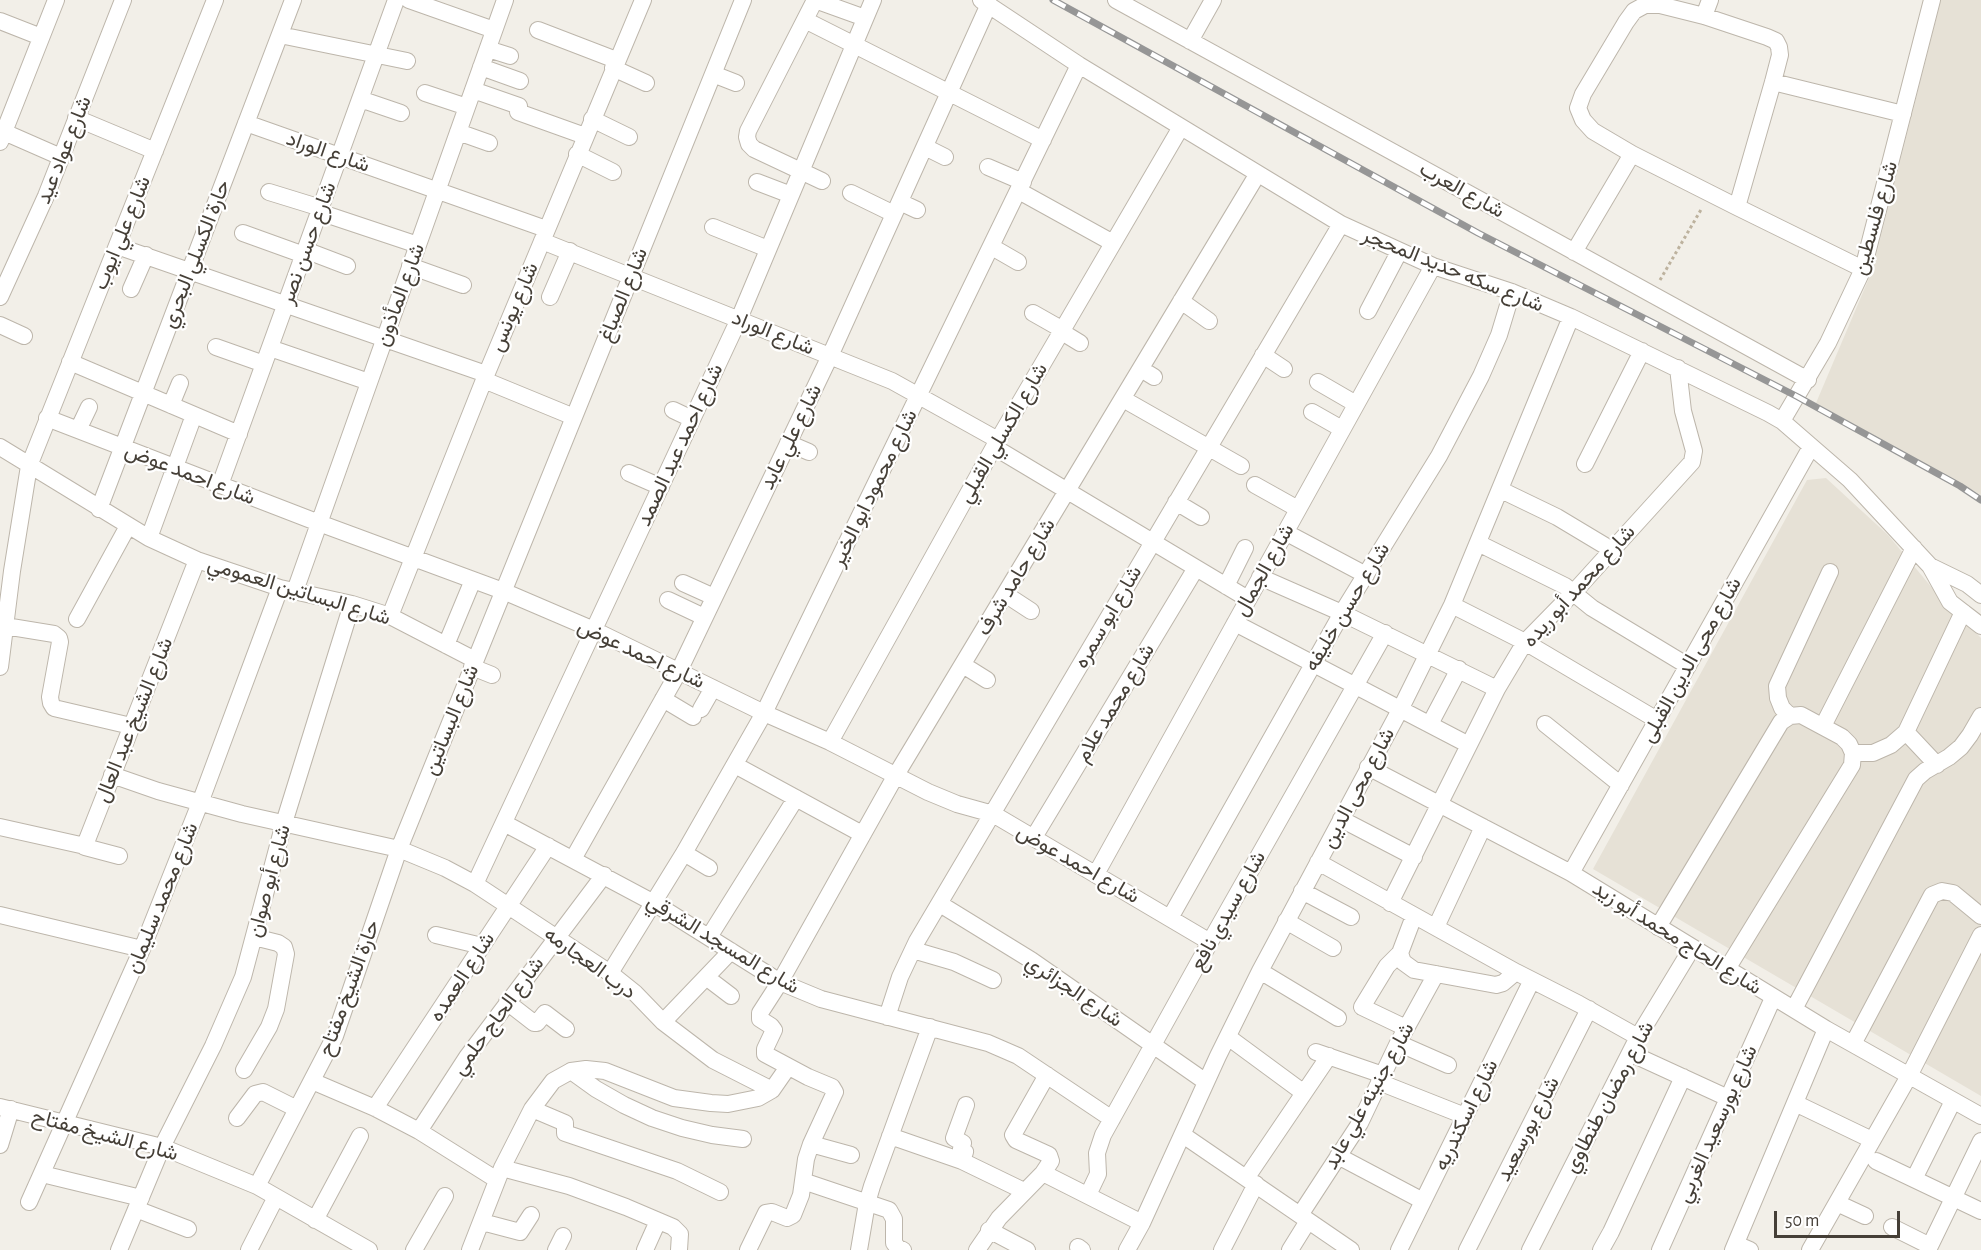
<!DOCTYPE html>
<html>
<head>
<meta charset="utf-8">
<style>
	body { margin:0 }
	#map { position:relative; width:1981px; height:1250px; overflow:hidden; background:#f2efe8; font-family:"Alegreya Sans",sans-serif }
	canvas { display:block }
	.scale { position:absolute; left:1774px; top:1211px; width:126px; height:27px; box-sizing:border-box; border:3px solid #453f37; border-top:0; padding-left:8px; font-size:18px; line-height:21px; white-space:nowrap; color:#453f37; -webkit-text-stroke:4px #fff; paint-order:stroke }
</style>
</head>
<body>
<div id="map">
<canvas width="1981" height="1250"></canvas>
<div class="scale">50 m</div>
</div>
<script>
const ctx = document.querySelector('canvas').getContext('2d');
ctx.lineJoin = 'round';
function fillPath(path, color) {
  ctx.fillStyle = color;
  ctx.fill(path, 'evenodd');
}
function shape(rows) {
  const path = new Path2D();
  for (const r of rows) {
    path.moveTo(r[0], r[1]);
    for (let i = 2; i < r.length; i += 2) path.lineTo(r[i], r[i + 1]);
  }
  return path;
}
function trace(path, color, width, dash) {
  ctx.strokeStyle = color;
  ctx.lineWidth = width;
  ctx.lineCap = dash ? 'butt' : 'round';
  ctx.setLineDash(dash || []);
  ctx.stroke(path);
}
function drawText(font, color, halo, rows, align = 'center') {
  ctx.font = font + ' "Alegreya Sans",Vazirmatn,sans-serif';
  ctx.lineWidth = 4.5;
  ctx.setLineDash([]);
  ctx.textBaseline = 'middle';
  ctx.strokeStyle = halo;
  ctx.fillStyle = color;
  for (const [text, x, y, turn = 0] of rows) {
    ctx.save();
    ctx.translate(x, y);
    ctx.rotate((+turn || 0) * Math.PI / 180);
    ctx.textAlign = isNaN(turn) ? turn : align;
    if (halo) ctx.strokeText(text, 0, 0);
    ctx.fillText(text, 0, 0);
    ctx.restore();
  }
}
const residential = shape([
	[1941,0,1981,0,1981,495,1816,403,1872,271],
	[1826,478,1888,535,1938,595,1981,638,1981,1096,1593,869,1807,480]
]);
const path = shape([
	[1660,280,1702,208]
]);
const street = shape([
	[409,0,494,30],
	[815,0,748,131,747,137,749,144,754,149,822,181],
	[815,0,865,18],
	[981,0,1079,65,1341,224,1433,266,1512,292,1571,317,1768,413,1782,421,1850,480,1930,566,1950,602,1981,626],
	[1116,0,1808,380],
	[1704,16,1710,0],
	[805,20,1043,140],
	[0,21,41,37],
	[538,30,616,60],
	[280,35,407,61],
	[1190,41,1213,0],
	[488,49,510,56],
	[481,67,520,81],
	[613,68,646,83],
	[713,74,736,83],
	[1773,82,1903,114],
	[473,90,519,106,518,112,585,136],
	[425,93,467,107],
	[360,99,401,113],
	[76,118,155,151],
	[592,119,629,137],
	[246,123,546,229],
	[4,132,61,157],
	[458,132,489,143],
	[0,142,56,0],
	[925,147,945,157],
	[577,154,613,172],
	[988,167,1023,182],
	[757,182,791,195],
	[1019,191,1113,243],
	[269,192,321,208],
	[851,193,894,214],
	[900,202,917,210],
	[1737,207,1773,82,1780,55,1779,47,1776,41,1767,37,1704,16,1660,5,1645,5,1634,11,1626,22,1583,94,1578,108,1583,120,1593,131,1632,154,1737,207,1863,269],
	[319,212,418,245],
	[713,227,768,249],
	[243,233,304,255],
	[542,241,892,381,998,440],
	[117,246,486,374],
	[992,247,1018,262],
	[305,250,347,266],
	[1574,252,1632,154],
	[410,266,463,285],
	[131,289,146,255],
	[0,297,46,196,123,0],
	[550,297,570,251],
	[1181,301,1209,321],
	[1368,311,1399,252],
	[1033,313,1063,330],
	[0,325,24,336],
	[1062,332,1080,343],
	[216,347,264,364],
	[270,348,369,382],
	[1263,355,1284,369],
	[70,362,239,434],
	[1141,369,1154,377],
	[484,380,574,417],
	[1318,382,1356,404],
	[1123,399,1241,466],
	[171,405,180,383],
	[673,410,692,419],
	[1312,412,1342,429],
	[47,418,319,523,503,591,594,630,764,713,830,742,928,792,957,804,993,814,1210,942],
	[1782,421,1828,343,1863,269,1932,0],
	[78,430,89,407],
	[788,443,809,452],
	[0,447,149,538,197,560,280,588,352,604,390,616,475,660],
	[994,447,1248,599],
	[1585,464,1642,351],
	[629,473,661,487],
	[220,485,396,0],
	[1255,485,1298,509],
	[1501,490,1557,517,1612,550],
	[1176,502,1201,517],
	[99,509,293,0],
	[1285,532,1366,575],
	[149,538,194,415],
	[1478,543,1565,586,1592,608,1688,666],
	[1930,566,1967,584,1981,595],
	[1260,577,1342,613,1497,689],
	[683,583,714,597],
	[1226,586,1245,548],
	[295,591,505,0],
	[1005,594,1031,611],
	[668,600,704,617],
	[1452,605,1525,642,1657,720],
	[390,616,484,380,643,0],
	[77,619,128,526],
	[1235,623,1469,745],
	[5,626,54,634,59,638,60,642,50,697,51,703,54,708,131,726],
	[446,645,473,580],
	[963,665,987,680],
	[0,667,12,571,29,466,215,0],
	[472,667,492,675],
	[663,699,693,717],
	[701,709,713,688],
	[1790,716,1782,708,1778,698,1777,686,1830,572],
	[1430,724,1459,669],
	[1545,724,1621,785],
	[1823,726,1914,548],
	[1906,732,1937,765],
	[830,742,994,447,1181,127],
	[1853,753,1873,753,1891,745,1906,732,1963,612],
	[735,765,862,834],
	[1368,767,1571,873,1826,1029,1981,1116],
	[112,775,158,791,242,814,399,849,445,868,475,884,610,973,635,993,663,1022,713,1060,772,1090],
	[1341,819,1414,857],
	[504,823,654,903,780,982,821,999,988,1043,1018,1056,1112,1119],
	[0,827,85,846],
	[1034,837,1196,568],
	[684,853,709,868],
	[119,856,85,847,85,845,197,560],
	[573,859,679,671,830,356,989,4],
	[1318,862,1516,972,1579,1004,1638,1037],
	[1571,873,1811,447],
	[1096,874,1433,266],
	[475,884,739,319,873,0],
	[1302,891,1351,917],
	[1390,903,1497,689,1525,642,1574,592,1692,462,1694,451,1683,411,1678,368],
	[940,904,1031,960,1206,1082],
	[0,915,142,949],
	[1414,916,1400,953,1403,962,1414,970,1496,985,1503,983,1516,972],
	[1170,918,1342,613,1439,456,1481,376,1499,335,1512,292],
	[1286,921,1333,948],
	[1436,927,1483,827],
	[1658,927,1781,722,1790,716,1801,715,1842,737,1849,744,1853,753,1852,765,1727,969],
	[436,935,482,946],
	[709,937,796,798],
	[913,950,954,962,993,980],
	[1400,953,1387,966,1362,1007,1406,1028],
	[1260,971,1338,1018],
	[610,973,684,853,764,713,1079,65],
	[706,977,731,996],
	[507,1002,534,1023,537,1023,545,1013,566,1029],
	[1794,1009,1916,779,1925,771,1949,757,1961,747,1970,735,1981,716],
	[887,1017,900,977,917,941,1341,224],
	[663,1022,731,951],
	[1228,1037,1304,1093],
	[1398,1043,1448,1065],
	[1853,1044,1932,895,1942,891,1953,893,1981,916],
	[1316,1052,1383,1075],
	[1630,1053,1728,1098],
	[244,1070,269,1027,276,1009,286,954,284,947,278,943,254,937],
	[571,1071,596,1089,624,1105,652,1118,682,1128,712,1135,743,1139],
	[312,1081,375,1108,419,1131,497,1180],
	[1379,1082,1465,1116],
	[1795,1103,1872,1140],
	[0,1107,162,1147,257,1186,369,1250],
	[375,1108,548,846],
	[532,1109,565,1123,565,1133,677,1171,720,1192],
	[237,1118,255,1094,263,1092,297,1109],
	[419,1131,467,1057,604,875],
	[1183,1135,1351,1250],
	[890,1136,962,1161,1024,1191],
	[811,1144,851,1155],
	[0,1145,11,1109],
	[1338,1156,1423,1201],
	[962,1161,965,1152,961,1149,963,1143,954,1138,966,1105],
	[1876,1161,1981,1211],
	[502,1168,569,1186,626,1207,673,1227,680,1234,679,1250],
	[1043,1173,1142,1223],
	[42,1174,141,1198],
	[1247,1177,1329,1056],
	[1914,1179,1953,1101],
	[803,1181,889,1210,894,1219,894,1243,898,1248,903,1250],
	[257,1186,335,1036,399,849,743,0],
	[1088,1195,1098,1174,1097,1153,1103,1135,1210,942,1385,633],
	[29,1202,142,949,200,803,280,588],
	[1837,1203,1865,1216],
	[136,1209,188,1229],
	[1300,1215,1360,1123,1398,1043,1436,974],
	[315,1220,360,1136],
	[482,1222,520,1232,531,1215],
	[1892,1227,1930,1246],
	[989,1230,1027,1250],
	[1736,1244,1750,1250],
	[1078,1247,1082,1250],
	[119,1250,162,1147,213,1046,243,977,284,823,352,604],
	[249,1250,276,1197],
	[414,1250,445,1196],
	[470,1250,502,1168,532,1109,553,1081,571,1071,586,1069,605,1071,674,1098,711,1103,728,1104,758,1098,772,1090,788,1067],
	[556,1250,563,1236],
	[645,1250,658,1221],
	[748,1250,766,1213,772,1212,787,1218,793,1215,801,1195,806,1159,811,1144,835,1092,832,1087,808,1077,765,1054,765,1049,774,1030,771,1026,760,1019,760,1013,780,982,896,775,1257,175],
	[859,1250,867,1203,872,1186,930,1027],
	[977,1250,999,1218,1043,1173,1051,1161,1049,1155,1016,1140,1013,1135,1047,1075],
	[1127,1250,1142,1223,1218,1056,1260,971,1401,708,1452,605,1571,317],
	[1222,1250,1256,1184],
	[1290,1250,1308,1221],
	[1399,1250,1532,980],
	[1467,1250,1589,1009],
	[1530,1250,1638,1037,1692,948],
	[1601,1250,1611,1232,1683,1077],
	[1660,1250,1773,998],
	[1733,1250,1826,1029],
	[1810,1250,1909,1076,1981,935],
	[1928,1250,1981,1141]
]);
const rail = shape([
	[1053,0,1478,233,1798,397,1960,486,1981,500]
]);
const streetNames = [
	["شارع عواد عيد",64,150,-68],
	["شارع الوراد",328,152,19],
	["شارع العرب",1462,190,29],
	["شارع فلسطين",1875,218,-74],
	["شارع علي ايوب",122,233,-68],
	["شارع حسن نصر",308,243,-70],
	["حارة الكسلي البحري",196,254,-69],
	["شارع سكه حديد المحجر",1453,270,22],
	["شارع المأذون",400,295,-70],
	["شارع الصباغ",623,295,-68],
	["شارع يونس",514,307,-67],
	["شارع الوراد",773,333,22],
	["شارع الكسلي القبلي",1003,433,-60],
	["شارع علي عابد",791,437,-64],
	["شارع احمد عبد الصمد",680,445,-65],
	["شارع احمد عوض",190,474,21],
	["شارع محمود ابو الخير",874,488,-64],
	["شارع الجمال",1264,570,-61],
	["شارع حامد شرف",1016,577,-59],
	["شارع محمد أبو ريده",1579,586,-48],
	["شارع البساتين العمومي",299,591,17],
	["شارع حسن خليفه",1347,607,-59],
	["شارع ابو سمره",1108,617,-60],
	["شارع احمد عوض",641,654,25],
	["شارع محى الدين القبلى",1691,660,-61],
	["شارع محمد علام",1115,703,-59],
	["شارع الشيخ عبد العال",134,720,-68],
	["شارع البساتين",451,720,-68],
	["شارع محى الدين",1358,788,-62],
	["شارع احمد عوض",1078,864,30],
	["شارع أبو صوان",269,881,-75],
	["شارع محمد سليمان",162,898,-68],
	["شارع سيدي نافع",1228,911,-61],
	["شارع الحاج محمد أبو زيد",1677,938,32],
	["شارع المسجد الشرقي",723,944,31],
	["درب العجارمه",590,963,36],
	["شارع العمده",462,977,-57],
	["حارة الشيخ مفتاح",349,988,-70],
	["شارع الجزائري",1074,991,34],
	["شارع الحاج حلمي",498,1016,-54],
	["شارع جنينه علي عابد",1369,1096,-61],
	["شارع رمضان طنطاوي",1609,1097,-62],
	["شارع اسكندريه",1466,1115,-64],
	["شارع بورسعيد الغربي",1717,1124,-66],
	["شارع بورسعيد",1528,1129,-63],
	["شارع الشيخ مفتاح",105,1135,15]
];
fillPath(residential, '#e6e1d6');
trace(street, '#bdb6ab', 18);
trace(path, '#bdb29e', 3, [3, 3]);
trace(street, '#fff', 16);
trace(rail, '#969696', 7);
trace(rail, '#fff', 4.5, [14]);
drawText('21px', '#453f37', '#fff', streetNames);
</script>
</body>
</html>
